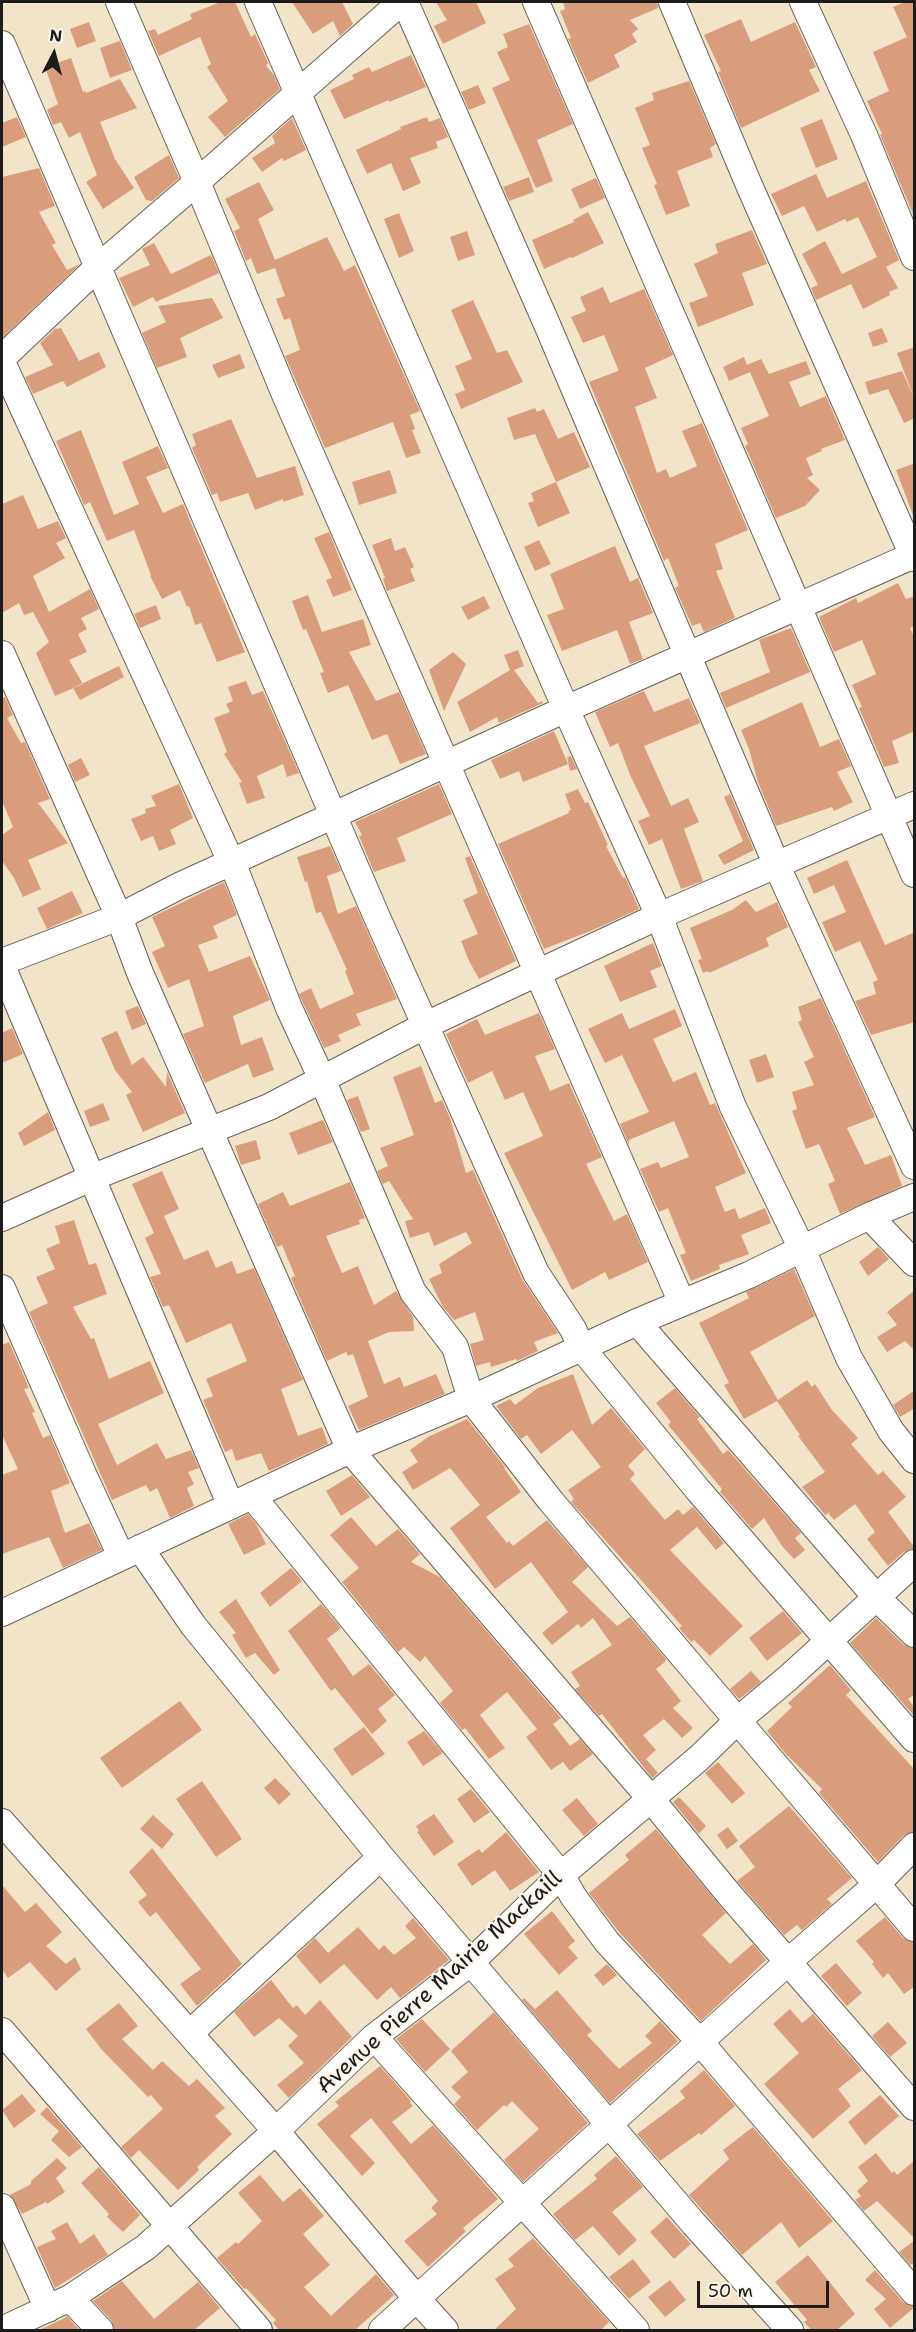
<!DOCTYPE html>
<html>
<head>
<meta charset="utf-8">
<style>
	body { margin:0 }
	#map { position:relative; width:916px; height:2332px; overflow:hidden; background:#f2e4c9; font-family:"Shantell Sans",sans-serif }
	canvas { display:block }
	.frame { position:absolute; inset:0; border:3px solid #1c1c1c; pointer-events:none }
	.north { position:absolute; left:24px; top:24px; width:60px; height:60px; -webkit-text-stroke:4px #fbf7ec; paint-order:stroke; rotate:6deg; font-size:16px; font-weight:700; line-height:24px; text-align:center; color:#1c1c1c }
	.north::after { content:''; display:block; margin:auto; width:21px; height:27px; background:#1c1c1c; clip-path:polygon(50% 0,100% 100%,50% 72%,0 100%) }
	.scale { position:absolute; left:697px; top:2281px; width:132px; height:27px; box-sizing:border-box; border:3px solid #1c1c1c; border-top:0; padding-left:8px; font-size:18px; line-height:21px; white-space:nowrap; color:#1c1c1c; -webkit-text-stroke:4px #fbf7ec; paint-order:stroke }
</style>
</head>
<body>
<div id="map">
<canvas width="916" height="2332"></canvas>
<div class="frame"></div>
<div class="north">N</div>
<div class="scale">50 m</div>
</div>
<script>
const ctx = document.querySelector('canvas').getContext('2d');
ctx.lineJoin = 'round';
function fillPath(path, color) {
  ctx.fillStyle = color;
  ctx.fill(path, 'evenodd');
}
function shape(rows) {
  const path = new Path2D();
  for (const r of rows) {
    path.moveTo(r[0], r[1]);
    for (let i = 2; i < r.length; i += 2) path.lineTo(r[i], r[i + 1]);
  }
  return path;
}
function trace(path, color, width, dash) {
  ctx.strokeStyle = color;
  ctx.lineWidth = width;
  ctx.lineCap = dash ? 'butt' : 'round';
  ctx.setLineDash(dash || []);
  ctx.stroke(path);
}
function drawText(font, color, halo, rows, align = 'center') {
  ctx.font = font + ' "Shantell Sans",sans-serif';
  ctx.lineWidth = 4.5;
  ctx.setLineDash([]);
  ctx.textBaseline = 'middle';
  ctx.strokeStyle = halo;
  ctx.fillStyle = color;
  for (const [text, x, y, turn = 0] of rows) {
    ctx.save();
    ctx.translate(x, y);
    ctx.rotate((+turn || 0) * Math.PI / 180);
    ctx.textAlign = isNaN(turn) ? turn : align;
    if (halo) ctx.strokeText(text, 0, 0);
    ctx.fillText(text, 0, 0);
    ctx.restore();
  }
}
const building = shape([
	[221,2,235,2,251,37,255,34,268,63,266,66,274,75,280,89,225,137,208,117,228,101,207,67,211,64,200,37,159,56,148,31,155,29,158,35,192,19,190,14],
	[292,2,342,2,353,24,340,36,333,21,313,34],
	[436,2,476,2,486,23,443,44,434,26,447,20],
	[563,2,657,2,658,8,630,20,638,29,632,34,637,42,614,55,620,67,588,83,568,39,571,38,560,11,565,9],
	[905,2,915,2,915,219,880,135,882,134,867,101,889,91,873,52,907,37,893,7],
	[741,19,751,42,795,22,816,67,809,70,820,91,741,128,718,72,721,71,704,35],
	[89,22,96,41,77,48,70,29],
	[529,24,573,124,537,140,553,181,536,188,492,88,510,80,497,52,508,47,503,34],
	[120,41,132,70,110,78,100,48],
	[411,55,426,87,389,102,389,100,344,119,330,90,354,79,352,75,369,67,372,72],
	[71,58,83,92,85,91,86,93,120,79,137,108,100,122,115,159,134,188,103,209,86,182,97,175,80,132,69,138,61,122,53,125,47,110,58,104,45,67],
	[689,81,716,144,710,148,713,157,677,171,690,206,666,215,654,185,657,184,642,148,650,145,635,108,654,100,652,93],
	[478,85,486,103,469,110,461,92],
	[17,117,26,137,2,147,2,123],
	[427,117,429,122,440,118,448,137,436,142,438,148,410,158,421,183,403,191,391,163,367,174,356,150,401,129,400,127],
	[292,118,306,150,284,161,282,158,262,172,252,158,275,143,272,136],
	[822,119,838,159,816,168,800,128],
	[169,155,179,178,152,201,146,200,134,177],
	[39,168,55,206,39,212,56,243,52,245,67,270,80,264,2,338,2,177],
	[816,174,827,198,866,181,899,260,886,267,898,288,889,292,890,295,863,309,851,284,816,300,811,288,818,285,802,254,825,241,842,274,877,257,858,217,847,222,845,219,817,232,804,206,782,216,771,194],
	[529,177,534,192,509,201,503,187],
	[596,178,605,198,580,209,571,189],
	[259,182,274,210,258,219,275,260,327,237,344,271,355,265,420,411,410,415,415,429,412,430,421,453,406,458,393,422,325,448,285,356,300,350,290,318,284,320,276,299,285,296,275,268,257,274,251,258,246,261,234,231,240,228,225,199],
	[588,212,604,243,572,258,571,257,544,269,532,240,574,222,573,220],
	[399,213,414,251,399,258,384,219],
	[752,230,767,264,742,273,754,305,698,327,689,303,708,296,694,264,718,253,715,244],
	[467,231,475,255,458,261,450,237],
	[154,243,171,274,211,255,219,273,156,302,153,297,133,307,119,278,150,265,142,249],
	[603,287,610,303,644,289,673,355,645,368,657,398,635,407,657,473,666,469,670,478,697,466,682,431,702,423,748,530,715,544,723,569,716,571,735,618,704,632,700,623,692,626,675,588,679,586,668,558,664,561,589,382,618,371,618,369,604,335,583,343,571,317,586,311,580,297],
	[212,298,223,318,180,338,187,357,157,368,142,333,166,322,158,306],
	[473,300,497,353,507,350,523,382,461,409,455,394,465,390,455,366,472,359,451,310],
	[56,328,57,329,61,328,79,361,99,352,106,367,67,387,63,381,33,394,25,377,53,365,40,343],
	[882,328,888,342,873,347,868,333],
	[915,347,915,395,913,395,897,353],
	[240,354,245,368,218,378,212,365],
	[744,357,747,365,761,359,769,374,806,361,811,374,789,382,800,407,826,396,845,440,821,449,822,451,806,458,813,475,807,478,820,490,805,506,776,518,745,446,748,444,741,428,769,416,750,372,729,381,723,367],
	[902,371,915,400,915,418,904,423,888,389,869,395,865,382],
	[535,408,537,412,544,409,558,439,574,432,590,467,556,482,535,434,514,440,507,418],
	[231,419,257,478,295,466,304,495,283,502,283,499,255,510,248,493,220,502,217,493,212,495,192,448,196,445,192,434],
	[81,430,114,515,139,504,122,462,158,446,168,468,146,477,163,513,183,504,245,652,217,662,201,623,195,625,189,606,187,607,180,590,162,599,150,576,151,575,134,530,107,541,90,502,84,505,56,441],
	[915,463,915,515,913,515,896,470],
	[390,470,397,493,359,505,352,482],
	[556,482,570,513,538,527,528,503,534,501,531,493],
	[23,495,38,529,58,521,66,538,56,543,65,558,33,576,49,612,90,589,99,609,81,618,87,629,78,634,87,652,69,660,83,684,55,696,36,653,49,642,33,612,24,615,19,603,2,613,2,504],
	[329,532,352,590,333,597,326,580,332,578,314,538],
	[391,538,395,551,405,547,414,567,410,569,415,581,387,591,383,579,385,578,372,545],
	[539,540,551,564,535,571,524,547],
	[615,546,630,582,638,578,653,613,629,622,643,659,630,664,617,630,562,651,547,615,564,609,550,574],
	[898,583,906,599,915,596,915,626,910,628,915,638,915,731,892,741,899,763,884,767,859,708,862,707,852,685,876,674,862,640,834,652,819,617,856,598,858,603],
	[308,595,322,632,363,619,371,645,349,652,376,701,399,692,426,754,400,764,387,734,372,740,348,685,328,693,320,673,324,672,306,629,303,630,292,601],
	[484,596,490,608,468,620,461,607],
	[156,605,161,619,140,628,134,614],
	[791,628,810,672,726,708,720,693,770,672,759,640],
	[518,650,524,666,514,670,538,703,542,701,543,703,499,723,497,717,470,732,457,702,510,670,504,655],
	[453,652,466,664,444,711,429,670],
	[119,666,124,677,80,700,73,688],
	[246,681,252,695,263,691,299,773,287,777,283,764,257,776,265,798,247,804,239,783,242,782,224,754,227,752,214,718,230,712,226,704,233,701,228,687],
	[644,691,654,712,689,698,700,723,644,746,671,806,688,798,699,822,684,829,703,881,681,889,662,839,649,845,638,821,650,816,630,775,618,743,610,747,595,712],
	[5,697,13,715,7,718,21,743,25,742,50,799,38,803,68,843,28,860,41,889,23,897,14,878,2,861,2,835,13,827,2,801,2,698],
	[802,702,820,747,839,739,851,766,837,772,853,802,834,811,832,807,776,826,758,782,749,749,741,730],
	[554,731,568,764,523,782,519,771,500,779,491,760],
	[571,756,577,769,570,771,567,757],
	[81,758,90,775,75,782,68,765],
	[179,784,193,818,170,830,176,844,159,851,153,836,141,841,131,819,146,813,145,809,156,806,151,796],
	[439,784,452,814,397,838,406,861,374,872,359,836,362,835,355,822],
	[578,789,585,803,588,802,608,845,606,846,623,878,625,877,639,909,593,930,544,949,498,844,569,813,568,811,571,810,565,794],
	[730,794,754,850,724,865,718,855,743,841,724,797],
	[330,846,341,871,327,876,338,914,356,906,397,999,356,1014,361,1025,338,1035,341,1041,324,1048,299,994,311,988,320,1009,354,994,345,971,347,970,321,912,316,913,307,881,305,882,297,857],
	[470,856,516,961,479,979,469,961,461,941,478,934,463,900,478,893,465,858],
	[847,860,885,945,915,932,915,1022,871,1035,855,1001,876,994,873,982,878,980,860,941,835,952,822,922,846,912,834,885,814,894,807,878],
	[224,882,237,915,213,926,218,938,198,945,209,972,250,956,270,1000,233,1016,241,1045,262,1037,274,1070,253,1078,248,1064,205,1083,183,1034,204,1026,189,979,168,988,152,952,165,946,152,917],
	[72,891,83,913,47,929,37,908],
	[746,900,756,912,777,902,788,927,766,938,769,946,709,973,708,971,703,973,698,960,702,959,690,928,732,910],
	[653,943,662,966,650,971,657,987,620,1002,604,966],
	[821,998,875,1117,847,1128,865,1165,891,1155,902,1186,840,1214,828,1184,835,1181,819,1144,806,1149,792,1111,797,1109,792,1092,814,1085,804,1062,814,1057,798,1022,802,1020,798,1007],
	[138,1006,146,1024,132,1030,125,1011],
	[675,1009,682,1026,653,1039,673,1082,696,1072,710,1105,715,1103,746,1173,715,1187,725,1212,735,1208,739,1219,765,1208,771,1223,741,1235,749,1254,719,1265,720,1269,691,1281,680,1255,686,1253,668,1208,659,1212,640,1169,658,1162,661,1168,689,1157,674,1121,629,1140,629,1145,620,1124,649,1112,622,1055,605,1063,588,1029,622,1013,629,1029],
	[539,1013,555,1049,535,1056,550,1091,569,1083,602,1157,586,1164,614,1221,627,1214,648,1262,609,1280,605,1272,572,1290,504,1153,543,1136,523,1092,505,1100,492,1071,468,1083,446,1034,477,1019,485,1035],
	[12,1028,23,1054,2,1063,2,1033],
	[117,1031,132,1065,143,1057,166,1087,167,1072,185,1113,143,1132,126,1095,132,1092,115,1070,101,1038],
	[766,1054,774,1077,757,1083,749,1060],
	[421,1066,435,1103,442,1100,450,1118,466,1173,473,1170,522,1279,558,1333,534,1342,538,1351,517,1361,516,1359,491,1367,490,1362,476,1366,470,1344,484,1340,475,1312,454,1320,443,1307,429,1279,442,1273,439,1264,472,1243,466,1232,434,1246,429,1232,410,1238,405,1221,413,1219,389,1181,383,1184,377,1171,388,1166,380,1148,414,1135,393,1077],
	[358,1096,370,1129,361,1132,347,1100],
	[103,1103,110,1120,90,1127,84,1111],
	[48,1112,55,1130,24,1146,18,1133],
	[323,1120,333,1142,298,1155,289,1133],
	[256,1140,261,1159,241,1165,235,1146],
	[162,1171,179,1209,164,1216,184,1260,208,1250,216,1268,232,1261,237,1274,254,1268,303,1380,281,1389,298,1436,322,1427,328,1444,269,1471,261,1453,236,1461,232,1449,225,1452,203,1400,213,1396,206,1379,247,1361,231,1323,186,1343,169,1305,163,1307,150,1277,161,1274,145,1238,154,1233,132,1184],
	[350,1182,365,1218,359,1220,360,1224,326,1236,342,1273,358,1266,374,1305,396,1291,413,1317,414,1331,389,1332,368,1341,384,1384,400,1377,404,1387,436,1374,445,1394,359,1430,348,1406,368,1397,353,1354,348,1356,346,1352,327,1361,291,1278,295,1276,282,1245,277,1247,258,1204,283,1192,290,1206],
	[74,1220,89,1265,96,1263,107,1294,73,1307,91,1339,94,1338,109,1379,150,1361,164,1393,98,1424,117,1465,157,1443,166,1459,191,1450,199,1468,188,1472,194,1484,187,1488,194,1506,170,1518,157,1488,150,1492,146,1485,112,1500,29,1312,48,1303,36,1277,55,1269,46,1249,60,1243,55,1226],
	[878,1247,889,1259,868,1276,859,1262],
	[794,1269,815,1316,750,1352,778,1400,807,1380,812,1387,815,1384,832,1410,858,1438,851,1444,878,1475,883,1471,906,1497,888,1512,915,1548,904,1552,888,1566,867,1539,875,1532,855,1504,834,1520,828,1513,825,1515,802,1487,825,1472,798,1436,800,1435,777,1401,744,1419,724,1385,729,1383,699,1323,749,1298,746,1292],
	[915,1290,915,1351,905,1341,887,1352,877,1337,897,1325,887,1312],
	[9,1342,29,1388,24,1389,35,1412,32,1413,43,1438,50,1435,70,1483,51,1491,65,1533,89,1523,102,1550,63,1568,49,1537,2,1554,2,1475,18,1469,2,1435,2,1345],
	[573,1374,592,1425,611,1408,645,1449,628,1466,635,1474,630,1479,665,1520,678,1509,683,1515,693,1507,724,1543,716,1550,697,1527,670,1550,743,1626,710,1656,694,1640,691,1642,679,1628,682,1626,571,1502,574,1499,568,1490,601,1467,572,1430,541,1454,527,1435,521,1439,496,1406,510,1399,515,1405,538,1388],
	[675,1388,700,1417,697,1419,723,1454,728,1450,801,1533,795,1538,805,1550,794,1559,782,1546,764,1518,752,1529,720,1492,722,1489,668,1425,671,1422,656,1403],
	[915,1390,915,1408,900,1417,893,1405],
	[467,1419,505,1467,504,1468,521,1492,486,1517,507,1543,509,1541,513,1546,547,1520,588,1567,572,1582,617,1626,630,1617,666,1659,665,1662,656,1669,681,1701,673,1708,693,1728,682,1738,664,1719,643,1735,656,1750,646,1759,658,1773,652,1778,602,1714,599,1716,575,1689,580,1686,571,1672,612,1645,593,1618,581,1628,578,1624,552,1645,542,1633,568,1612,531,1562,495,1589,450,1528,480,1505,456,1475,450,1468,413,1490,402,1472,418,1462,410,1450,428,1437],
	[352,1475,370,1497,341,1516,326,1491],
	[248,1514,256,1524,266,1544,244,1555,228,1524],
	[351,1517,376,1546,398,1529,420,1554,411,1562,440,1577,561,1718,553,1724,570,1746,580,1739,593,1754,570,1771,563,1762,551,1770,526,1737,537,1729,507,1692,480,1715,505,1748,489,1759,465,1728,462,1730,440,1703,453,1691,425,1656,420,1662,404,1647,398,1652,342,1582,359,1568,330,1535],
	[291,1568,302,1581,270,1607,260,1593],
	[236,1599,280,1670,274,1675,255,1653,246,1658,232,1635,236,1633,219,1612],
	[321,1604,341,1628,327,1639,353,1676,369,1664,395,1695,378,1709,387,1721,372,1734,335,1688,331,1691,288,1631],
	[783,1611,802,1633,767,1661,749,1638],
	[876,1618,904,1645,915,1649,915,1694,908,1699,915,1708,915,1717,850,1643],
	[830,1665,851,1690,846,1695,915,1770,915,1831,903,1836,878,1862,819,1793,822,1789,785,1753,767,1731,792,1707,788,1703],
	[751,1671,761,1682,739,1699,730,1689],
	[180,1701,202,1730,122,1788,100,1758],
	[364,1727,385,1754,352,1776,333,1749],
	[424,1731,443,1753,423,1766,407,1742],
	[718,1762,745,1793,732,1804,705,1773],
	[275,1778,291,1794,279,1805,264,1788],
	[202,1781,242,1839,216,1857,176,1799],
	[471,1789,490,1812,474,1823,457,1799],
	[679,1797,706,1826,699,1834,673,1802],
	[577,1798,598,1824,584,1836,562,1810],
	[789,1806,852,1878,827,1899,832,1904,802,1930,797,1925,784,1935,737,1881,755,1867,739,1846],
	[434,1814,454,1842,434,1856,417,1832,419,1831,416,1826],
	[153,1815,174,1834,162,1849,140,1829],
	[728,1827,738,1841,727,1849,717,1835],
	[656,1829,726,1913,702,1935,730,1964,753,1944,766,1960,701,2021,619,1932,589,1893,629,1860,625,1855],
	[506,1832,539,1872,510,1891,495,1870,472,1886,457,1864,479,1849,482,1853],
	[152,1848,242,1964,197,2006,180,1984,201,1969,156,1912,150,1917,138,1902,147,1895,129,1872],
	[2,1885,25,1912,36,1903,62,1932,46,1946,66,1964,75,1957,81,1969,56,1991,30,1962,8,1978,2,1969],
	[552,1911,575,1941,568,1947,578,1958,559,1975,524,1934],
	[885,1917,903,1938,915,1943,915,1986,904,1994,888,1973,883,1978,872,1964,874,1962,856,1941],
	[413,1918,449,1960,400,1998,391,1987,377,2000,344,1964,320,1984,296,1956,315,1938,328,1953,358,1927,379,1950,384,1945,394,1955,416,1938,405,1926],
	[836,1963,862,1993,847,2006,821,1976],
	[607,1964,617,1975,603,1986,594,1975],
	[271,1980,293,2008,297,2005,305,2015,320,2000,352,2037,289,2098,277,2085,304,2063,288,2046,298,2036,279,2018,254,2037,234,2012],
	[557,1990,592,2031,587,2035,619,2069,652,2043,645,2036,660,2021,678,2041,610,2103,522,2000,524,1998,535,2009],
	[119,2003,138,2026,122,2039,153,2070,162,2061,189,2086,197,2079,225,2108,215,2116,232,2134,197,2167,199,2170,178,2190,139,2150,131,2158,121,2147,163,2109,151,2095,148,2097,102,2050,86,2029],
	[790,2009,802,2023,813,2014,862,2070,838,2089,851,2106,813,2139,764,2084,799,2053,773,2024],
	[494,2012,588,2123,523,2182,504,2160,539,2129,512,2101,506,2107,504,2105,477,2130,454,2104,461,2097,451,2087,468,2072,451,2051],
	[422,2019,450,2049,425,2072,396,2039],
	[888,2022,907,2043,890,2057,872,2036],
	[380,2066,411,2101,410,2103,413,2106,392,2122,411,2144,433,2125,498,2199,463,2228,466,2231,428,2267,404,2241,437,2214,431,2208,438,2201,371,2118,350,2136,375,2163,362,2176,317,2124,339,2106,335,2102],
	[704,2070,735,2106,701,2135,699,2133,660,2161,637,2134,685,2098,680,2091],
	[22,2094,36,2111,14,2128,2,2110],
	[880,2095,899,2116,865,2145,848,2122],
	[47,2107,82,2147,69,2157,51,2140,59,2131,40,2114],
	[753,2127,833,2221,799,2248,781,2222,742,2255,689,2195,729,2159,723,2150],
	[876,2153,892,2173,894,2171,897,2175,915,2160,915,2239,877,2201,864,2211,855,2200,861,2196,857,2191,868,2181,858,2167],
	[616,2156,643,2187,612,2212,637,2240,619,2256,593,2226,575,2240,553,2214,597,2179,594,2175],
	[57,2158,67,2168,56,2178,65,2192,47,2204,46,2202,22,2214,10,2195,31,2184,31,2181],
	[99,2167,140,2215,123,2232,107,2217,109,2214,81,2183],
	[260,2175,283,2202,300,2188,324,2216,303,2234,330,2265,304,2287,331,2316,376,2274,394,2295,354,2331,280,2331,273,2323,276,2320,246,2288,244,2289,217,2258,236,2242,238,2244,262,2221,238,2193],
	[667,2217,691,2244,674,2259,650,2232],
	[67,2222,80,2244,94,2234,108,2255,55,2288,37,2247,56,2239,51,2231],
	[533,2238,609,2322,600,2331,493,2331,516,2309,495,2279,514,2266,508,2259],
	[915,2240,915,2262,910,2265,899,2252],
	[808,2255,855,2314,836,2331,812,2331,804,2322,807,2320,775,2282],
	[633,2259,651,2282,629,2299,609,2277],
	[875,2270,903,2302,915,2307,890,2328,874,2309,886,2299,865,2280],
	[670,2280,686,2300,665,2317,648,2297],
	[122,2281,154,2319,198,2282,220,2308,193,2331,115,2331,111,2320,93,2301],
	[67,2316,80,2331,37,2331,65,2318]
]);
const minor = shape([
	[119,2,197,182,286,397,682,1303],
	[258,2,566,709,659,916,733,1107,802,1249,849,1358,891,1431,914,1460],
	[405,2,546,322,777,866,914,1166],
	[536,2,914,874],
	[672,2,749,185,914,558],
	[803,2,864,135,914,257],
	[2,44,376,915,536,1273,573,1329,581,1347,698,1490,914,1739],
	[2,358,97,268,197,182,401,2],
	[2,362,238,877,289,1008,322,1079,413,1292,455,1347,471,1399,550,1500,914,1928],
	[2,654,119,917,140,973,350,1450,650,1798,728,1893,914,2107],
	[2,962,119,917,179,886,566,709,914,555],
	[2,966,231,1506],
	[869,1216,914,1263],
	[2,1218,91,1178,269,1107,426,1025,659,916,914,805],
	[2,1288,84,1476,121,1556],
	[637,1322,876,1597,914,1634],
	[253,1497,561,1875,573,1896,607,1942,700,2042,914,2292],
	[140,1548,193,1625,381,1857,694,2224,790,2330],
	[2,1613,350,1450,471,1399,637,1322,749,1275,869,1216,914,1197],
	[2,1822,276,2131,417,2299,445,2330],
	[2,2031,259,2330],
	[190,2033,381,1857],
	[374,2037,636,2330],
	[2,2207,48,2309],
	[70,2298,100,2330],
	[2,2330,70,2298,146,2247,276,2131,374,2037,470,1963,561,1875,699,1758,738,1720,788,1678,914,1563],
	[382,2330,788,1962,877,1884,914,1846]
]);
const streetNames = [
	["Avenue Pierre Mairie Mackaill",440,1983,-42]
];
fillPath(building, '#d99d7c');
trace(minor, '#676259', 28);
trace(minor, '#fff', 26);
drawText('22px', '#1c1c1c', '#fbf7ec', streetNames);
</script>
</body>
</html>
